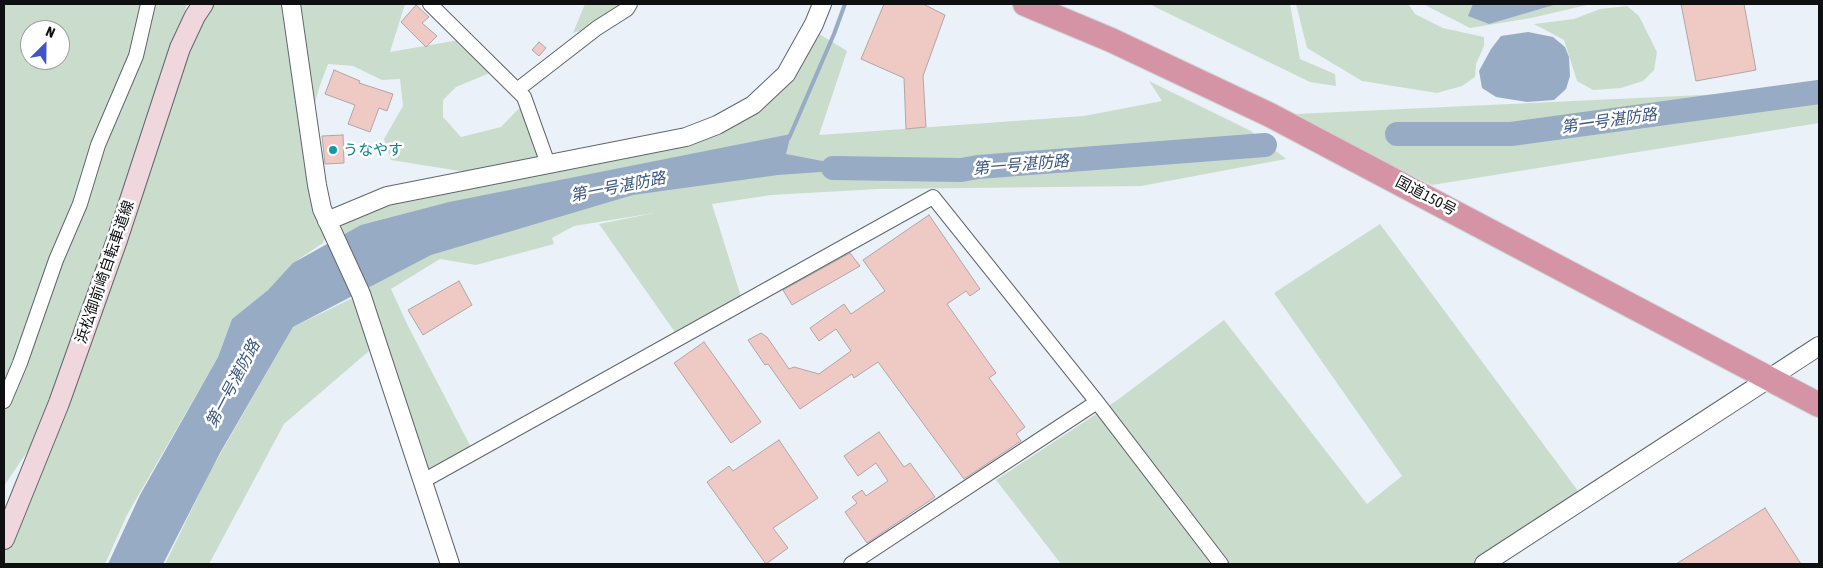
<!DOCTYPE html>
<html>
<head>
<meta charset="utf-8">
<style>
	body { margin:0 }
	#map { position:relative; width:1823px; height:568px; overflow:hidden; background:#eaf1f9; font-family:"Asap Condensed",sans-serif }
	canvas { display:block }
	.frame { position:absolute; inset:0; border:5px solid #0d0f11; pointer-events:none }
	.north { position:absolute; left:20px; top:20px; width:50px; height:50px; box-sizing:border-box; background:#fff; border:1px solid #9e9fa0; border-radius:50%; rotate:23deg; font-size:14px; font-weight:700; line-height:20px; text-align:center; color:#0d0f11 }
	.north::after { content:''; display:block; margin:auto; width:18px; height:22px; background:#3e56c9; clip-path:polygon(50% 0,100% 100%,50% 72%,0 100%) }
</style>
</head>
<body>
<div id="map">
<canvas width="1823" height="568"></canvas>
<div class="frame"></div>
<div class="north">N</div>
</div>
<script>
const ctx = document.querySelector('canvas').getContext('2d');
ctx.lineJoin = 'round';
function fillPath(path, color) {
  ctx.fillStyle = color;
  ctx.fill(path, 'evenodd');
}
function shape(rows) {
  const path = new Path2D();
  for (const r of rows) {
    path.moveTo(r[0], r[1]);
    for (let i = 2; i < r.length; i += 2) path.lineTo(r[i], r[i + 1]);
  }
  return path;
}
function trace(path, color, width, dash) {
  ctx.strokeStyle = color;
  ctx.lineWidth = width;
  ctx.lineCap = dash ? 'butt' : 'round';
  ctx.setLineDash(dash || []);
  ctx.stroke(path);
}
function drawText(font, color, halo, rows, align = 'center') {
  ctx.font = font + ' "Asap Condensed","Noto Sans JP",sans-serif';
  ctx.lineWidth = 5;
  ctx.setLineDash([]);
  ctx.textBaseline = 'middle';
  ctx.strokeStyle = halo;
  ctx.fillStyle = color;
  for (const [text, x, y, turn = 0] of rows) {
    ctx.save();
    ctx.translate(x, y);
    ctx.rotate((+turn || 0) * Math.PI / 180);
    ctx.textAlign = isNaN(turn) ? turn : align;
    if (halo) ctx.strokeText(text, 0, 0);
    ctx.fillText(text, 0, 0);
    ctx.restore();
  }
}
const green = shape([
	[4,4,187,4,65,386,102,292,190,39,213,4,285,4,317,185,327,221,325,233,329,225,391,197,491,176,391,160,384,139,403,106,400,79,382,80,353,66,328,64,319,88,309,126,291,4,405,4,390,52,465,39,497,70,456,87,443,100,443,117,461,137,501,127,526,101,546,157,521,170,506,174,582,162,717,128,760,98,811,29,847,51,819,135,1084,116,1162,101,1149,81,1251,131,1286,159,1141,186,879,189,771,195,712,204,743,303,679,338,599,224,654,213,574,226,552,238,554,244,476,265,440,259,391,289,407,324,474,453,423,481,366,309,369,351,284,424,209,564,165,564,211,470,293,327,361,294,324,239,323,243,299,259,268,290,232,319,218,357,127,515,105,564,4,564,4,536,56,409,4,486],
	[30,30,60,30,60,60,30,60],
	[585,4,630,4,607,22,573,33],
	[1149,4,1290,4,1300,59,1335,74,1336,86,1310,82],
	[1296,4,1408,4,1415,14,1443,28,1484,37,1484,46,1476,64,1475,77,1462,86,1437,93,1362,81,1307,48],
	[1423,4,1591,4,1531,18,1470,28],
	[1627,6,1639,16,1657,52,1654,70,1643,81,1621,88,1593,90,1577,81,1564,40,1534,24,1574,19,1600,9],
	[1819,81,1819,123,1432,185,1382,161,1296,114,1744,93],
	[1380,224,1584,499,1484,564,1061,564,996,480,1116,401,1224,320,1367,504,1402,476,1274,293]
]);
const water = shape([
	[1473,4,1557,4,1489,24,1468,16],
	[1528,32,1553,37,1565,47,1569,57,1570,76,1566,89,1554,100,1527,102,1496,97,1482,88,1479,71,1491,49,1501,36],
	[791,134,786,154,864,169,778,175,633,195,431,255,293,327,220,453,163,564,108,564,140,495,218,357,232,319,268,290,293,263,361,225,449,202]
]);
const stream = shape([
	[789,138,834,34,845,4]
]);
const river = shape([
	[1397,134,1511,134,1819,92],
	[833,168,961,170,978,167,1265,145]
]);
const building = shape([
	[884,4,923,4,945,15,923,76,926,127,906,129,904,78,861,59,884,4],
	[1681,4,1744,4,1756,70,1696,81,1681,4],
	[416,5,429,17,422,23,437,36,426,47,401,22,416,5],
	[539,42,546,48,539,56,532,50,539,42],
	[334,70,360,81,359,83,393,94,387,111,379,108,370,132,348,124,355,105,325,94,334,70],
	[343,135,344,163,325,164,322,136,343,135],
	[929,215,980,289,970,296,966,291,947,304,996,373,989,378,1025,427,1016,434,1021,441,964,479,878,362,854,378,852,374,800,409,768,364,765,365,748,340,761,333,767,337,789,369,794,367,819,374,851,351,836,329,819,341,810,328,844,304,851,314,885,291,863,260,929,215],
	[850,253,860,266,792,305,783,290,850,253],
	[459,281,472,305,423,335,408,310,459,281],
	[704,342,761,422,731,443,674,363,704,342],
	[879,432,904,467,910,463,935,497,867,543,845,512,857,503,852,497,862,490,866,496,888,481,876,463,858,476,844,456,879,432],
	[779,440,818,498,773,528,788,548,766,564,707,482,729,466,733,471,779,440],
	[1765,508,1801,564,1676,564,1765,508]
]);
const minor = shape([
	[430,4,524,97,548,164],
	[517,90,597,28,627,9,630,4],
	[4,401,20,363,56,260,80,204,98,145,136,56,148,4],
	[423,481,933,197,1097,402,1221,564],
	[851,564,1097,402]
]);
const tertiary = shape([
	[291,4,317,185,322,209,361,294,450,564],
	[327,221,387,196,686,137,717,125,753,105,786,74,814,24,822,4],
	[1484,564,1819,346]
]);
const secondary = shape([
	[4,539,59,403,117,240,180,48,195,16,203,4]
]);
const trunk = shape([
	[1025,4,1111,40,1270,115,1819,405]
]);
const markers = [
	[333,150,5,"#0f9aa8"]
];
const cultureNames = [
	["うなやす",343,150]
];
const streetNames = [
	["国道150号",1426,196,28],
	["浜松御前崎自転車道線",105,272,-71]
];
const waterNames = [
	["第一号湛防路",1609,121,-8],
	["第一号湛防路",1021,165,-5],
	["第一号湛防路",618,187,-11],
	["第一号湛防路",233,384,-62]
];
fillPath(green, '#caddcc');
fillPath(water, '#98abc5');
trace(stream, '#98abc5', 4);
trace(river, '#98abc5', 24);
fillPath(building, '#efcac5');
trace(building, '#b0a5a4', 1);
trace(minor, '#61666d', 16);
trace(tertiary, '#61666d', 20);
trace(secondary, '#61666d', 22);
trace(trunk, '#cfcfcf', 26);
trace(minor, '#fff', 14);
trace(tertiary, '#fff', 18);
trace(secondary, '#efd7dd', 20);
trace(trunk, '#d494a6', 24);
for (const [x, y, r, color] of markers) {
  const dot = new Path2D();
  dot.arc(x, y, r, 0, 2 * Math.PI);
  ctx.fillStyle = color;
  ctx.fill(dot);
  trace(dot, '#fff', 2);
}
drawText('15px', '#0d838f', '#fff', cultureNames, 'left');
drawText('15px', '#0d0f11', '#fff', streetNames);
drawText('italic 16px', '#3c587f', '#fff', waterNames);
</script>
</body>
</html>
